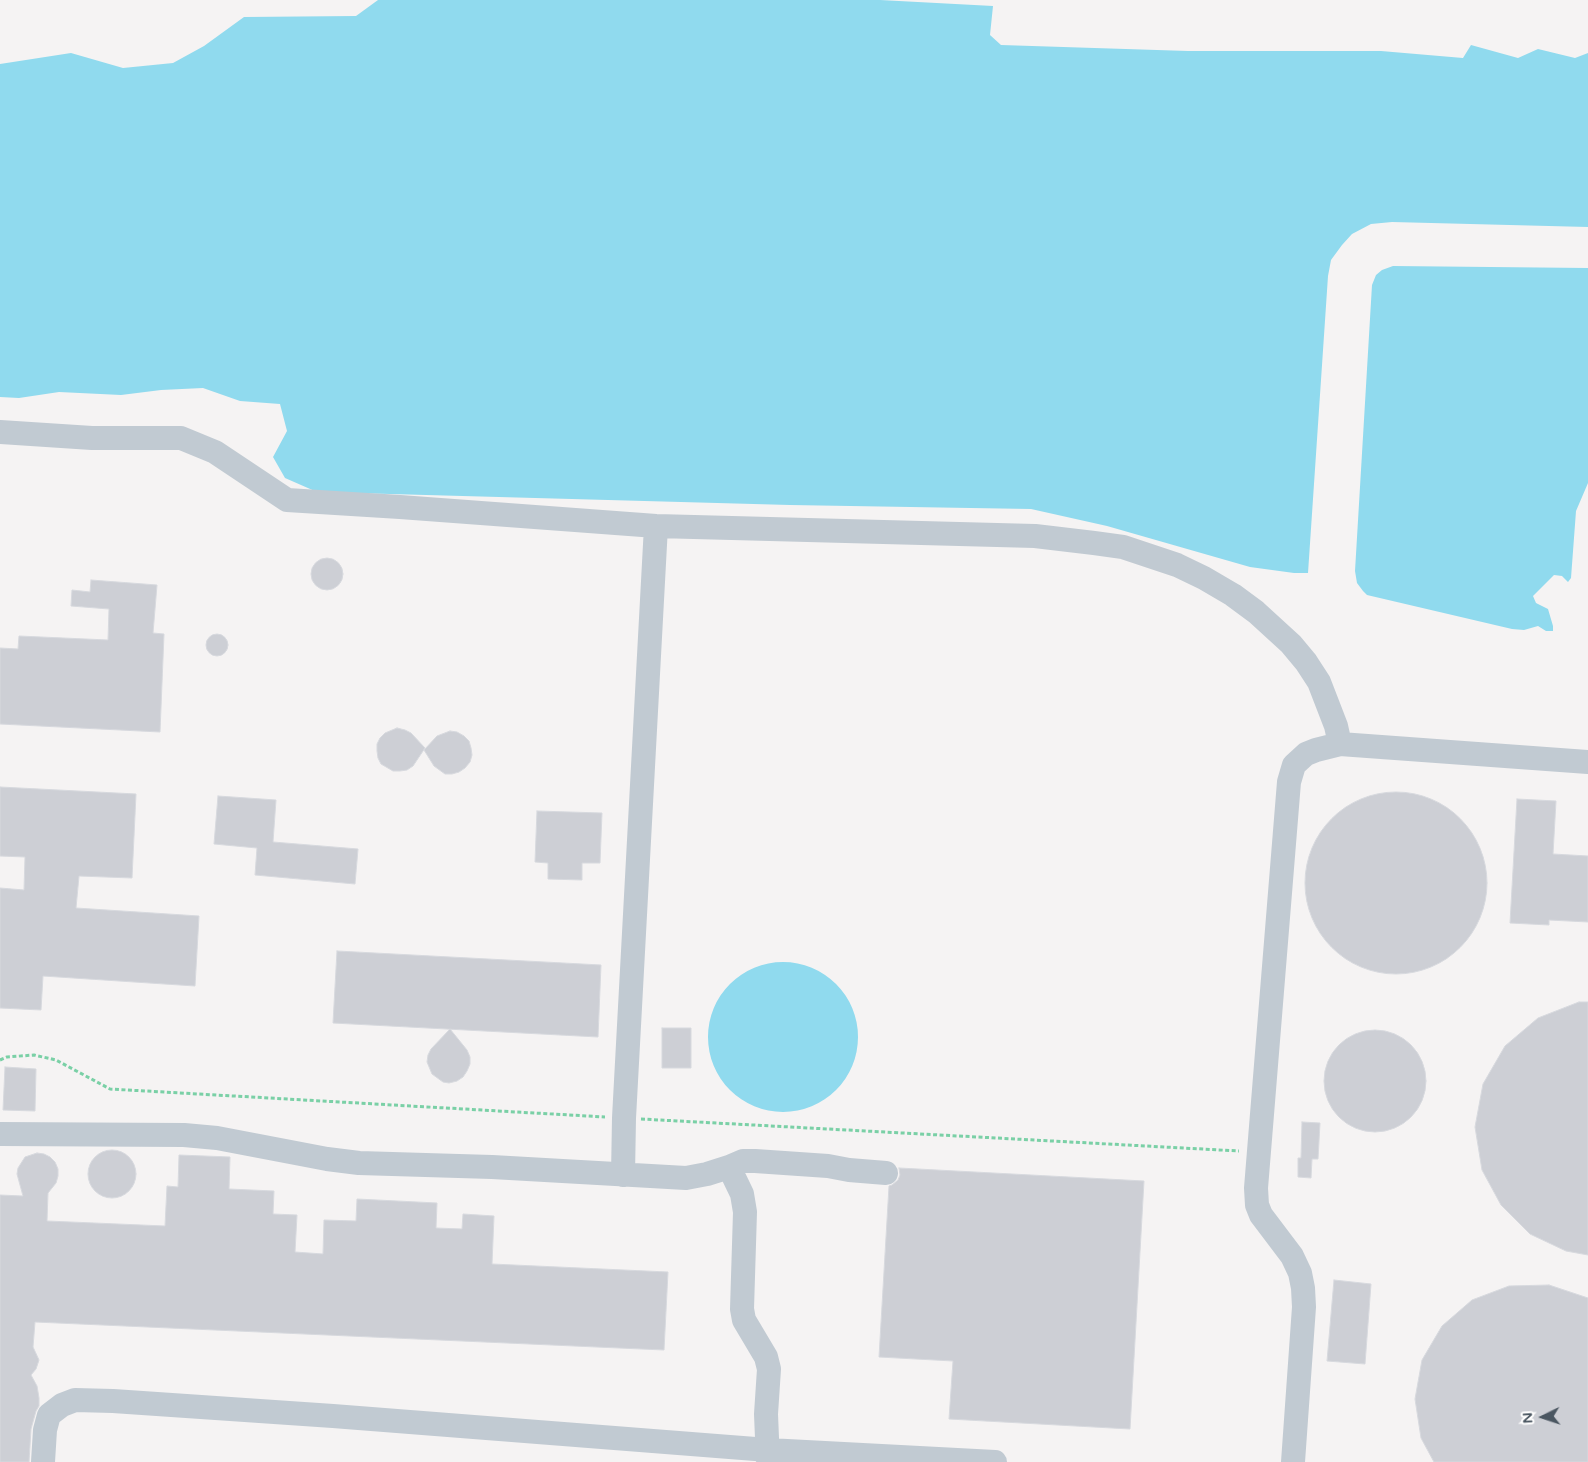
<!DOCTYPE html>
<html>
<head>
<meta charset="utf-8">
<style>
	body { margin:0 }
	#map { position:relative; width:1588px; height:1462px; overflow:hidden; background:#f5f3f3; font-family:"Varela Round",sans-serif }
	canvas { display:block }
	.north { position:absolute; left:1518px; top:1392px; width:50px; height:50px; -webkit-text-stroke:4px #fff; paint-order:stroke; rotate:266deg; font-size:14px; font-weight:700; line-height:20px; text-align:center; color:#4a5661 }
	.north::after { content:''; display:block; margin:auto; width:18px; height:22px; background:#4a5661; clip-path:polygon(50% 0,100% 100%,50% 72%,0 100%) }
</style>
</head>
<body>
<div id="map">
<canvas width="1588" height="1462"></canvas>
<div class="north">N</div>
</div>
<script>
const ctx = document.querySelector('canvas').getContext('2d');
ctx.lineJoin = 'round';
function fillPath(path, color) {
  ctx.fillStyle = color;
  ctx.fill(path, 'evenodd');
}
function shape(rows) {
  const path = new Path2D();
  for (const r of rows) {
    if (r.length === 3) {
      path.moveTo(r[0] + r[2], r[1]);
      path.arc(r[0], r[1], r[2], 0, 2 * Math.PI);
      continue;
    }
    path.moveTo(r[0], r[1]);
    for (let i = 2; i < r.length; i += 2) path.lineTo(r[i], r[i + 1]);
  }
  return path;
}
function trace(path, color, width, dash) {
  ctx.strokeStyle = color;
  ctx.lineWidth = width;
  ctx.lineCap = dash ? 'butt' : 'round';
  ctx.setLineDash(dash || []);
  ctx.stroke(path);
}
const water = shape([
	[378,0,880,0,993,6,990,35,1001,45,1188,51,1381,51,1463,58,1471,45,1518,58,1538,49,1575,58,1588,53,1588,227,1392,222,1371,224,1352,234,1342,245,1331,260,1328,276,1308,573,1294,573,1250,567,1107,526,1031,509,790,505,317,492,285,478,273,457,287,431,280,404,240,401,203,388,161,390,121,395,59,392,19,398,0,397,0,64,71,53,123,68,173,63,204,46,244,17,356,16],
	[1393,266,1588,268,1588,483,1576,511,1571,578,1568,582,1562,576,1554,575,1533,596,1536,603,1548,609,1553,626,1553,631,1546,631,1538,626,1524,630,1512,629,1367,595,1363,591,1357,583,1355,571,1372,285,1376,275,1382,270],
	[783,1037,75]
]);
const building = shape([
	[327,574,16],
	[91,580,157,585,153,633,164,634,160,732,0,724,0,648,18,649,19,636,108,640,109,609,71,606,72,590,90,592,91,580],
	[217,645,11],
	[397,728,405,730,411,733,425,748,413,766,407,770,400,771,393,771,381,764,378,758,377,751,377,744,380,738,385,733,397,728],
	[450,731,457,732,464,736,469,741,471,748,472,755,470,762,465,768,459,772,452,774,445,774,434,766,424,750,437,736,450,731],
	[0,787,136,794,132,878,79,876,76,908,199,916,195,986,43,976,41,1010,0,1008,0,888,24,890,25,857,0,856,0,787],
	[1396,883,91],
	[218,796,276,800,273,842,358,849,355,884,255,875,257,848,214,844,218,796],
	[1517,799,1556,801,1553,854,1588,856,1588,922,1549,920,1549,925,1510,923,1517,799],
	[537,811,602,813,600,863,582,863,582,880,548,879,548,863,535,862,537,811],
	[337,951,601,965,598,1037,333,1023,337,951],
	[1579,1002,1588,1002,1588,1255,1566,1251,1530,1234,1501,1205,1482,1170,1475,1127,1483,1084,1505,1046,1538,1018,1579,1002],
	[662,1028,691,1028,691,1068,662,1068,662,1028],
	[450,1029,467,1050,470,1057,470,1064,467,1071,463,1077,457,1081,449,1083,443,1082,432,1074,427,1062,428,1055,431,1049,450,1029],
	[1375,1081,51],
	[5,1067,36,1069,35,1111,3,1110,5,1067],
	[1302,1122,1320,1123,1318,1159,1312,1159,1311,1178,1298,1177,1298,1158,1301,1158,1302,1122],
	[112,1174,24],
	[37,1153,44,1154,50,1157,55,1162,58,1169,58,1176,56,1183,48,1193,47,1221,165,1226,167,1186,178,1187,179,1155,230,1157,229,1189,274,1191,273,1214,297,1215,295,1252,323,1254,324,1220,356,1221,357,1199,437,1203,436,1228,462,1229,463,1214,494,1216,492,1264,668,1272,664,1350,35,1322,33,1347,39,1360,36,1369,31,1375,37,1386,39,1398,39,1406,36,1411,31,1429,29,1462,0,1462,0,1195,23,1196,17,1174,18,1168,25,1157,37,1153],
	[899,1168,1144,1181,1130,1429,949,1419,953,1361,879,1357,889,1186,892,1185,898,1180,900,1175,899,1168],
	[1334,1280,1371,1284,1365,1364,1327,1361,1334,1280],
	[1549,1285,1588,1298,1588,1462,1434,1462,1421,1438,1415,1399,1422,1360,1442,1326,1472,1300,1509,1286,1549,1285]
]);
const path = shape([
	[0,1060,7,1057,34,1055,56,1060,110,1089,605,1117],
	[641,1119,1239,1151]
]);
const minor = shape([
	[0,432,92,438,181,438,215,452,287,500,400,507,656,526,1035,536,1094,543,1123,547,1177,565,1204,578,1233,595,1256,612,1291,644,1306,662,1319,682,1336,726,1340,744,1316,750,1306,754,1294,765,1289,782,1256,1188,1257,1205,1261,1215,1292,1256,1300,1273,1303,1288,1304,1307,1293,1462],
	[1340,744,1588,762],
	[0,1134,184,1135,217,1138,327,1159,359,1163,492,1167,686,1178,707,1174,729,1167,742,1194,745,1212,742,1309,744,1320,766,1357,769,1369,766,1414,768,1462],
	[729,1167,743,1161,755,1161,828,1166,849,1170,886,1173],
	[623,1175,624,1118,656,526],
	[43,1462,45,1430,49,1415,62,1405,75,1400,113,1401,333,1416,768,1450,995,1462]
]);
fillPath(water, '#90daee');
fillPath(building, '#cdcfd5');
trace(building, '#d7d9de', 1);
trace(path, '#7ad0a6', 3, [4, 2.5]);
trace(minor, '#c1cad2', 24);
</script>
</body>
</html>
